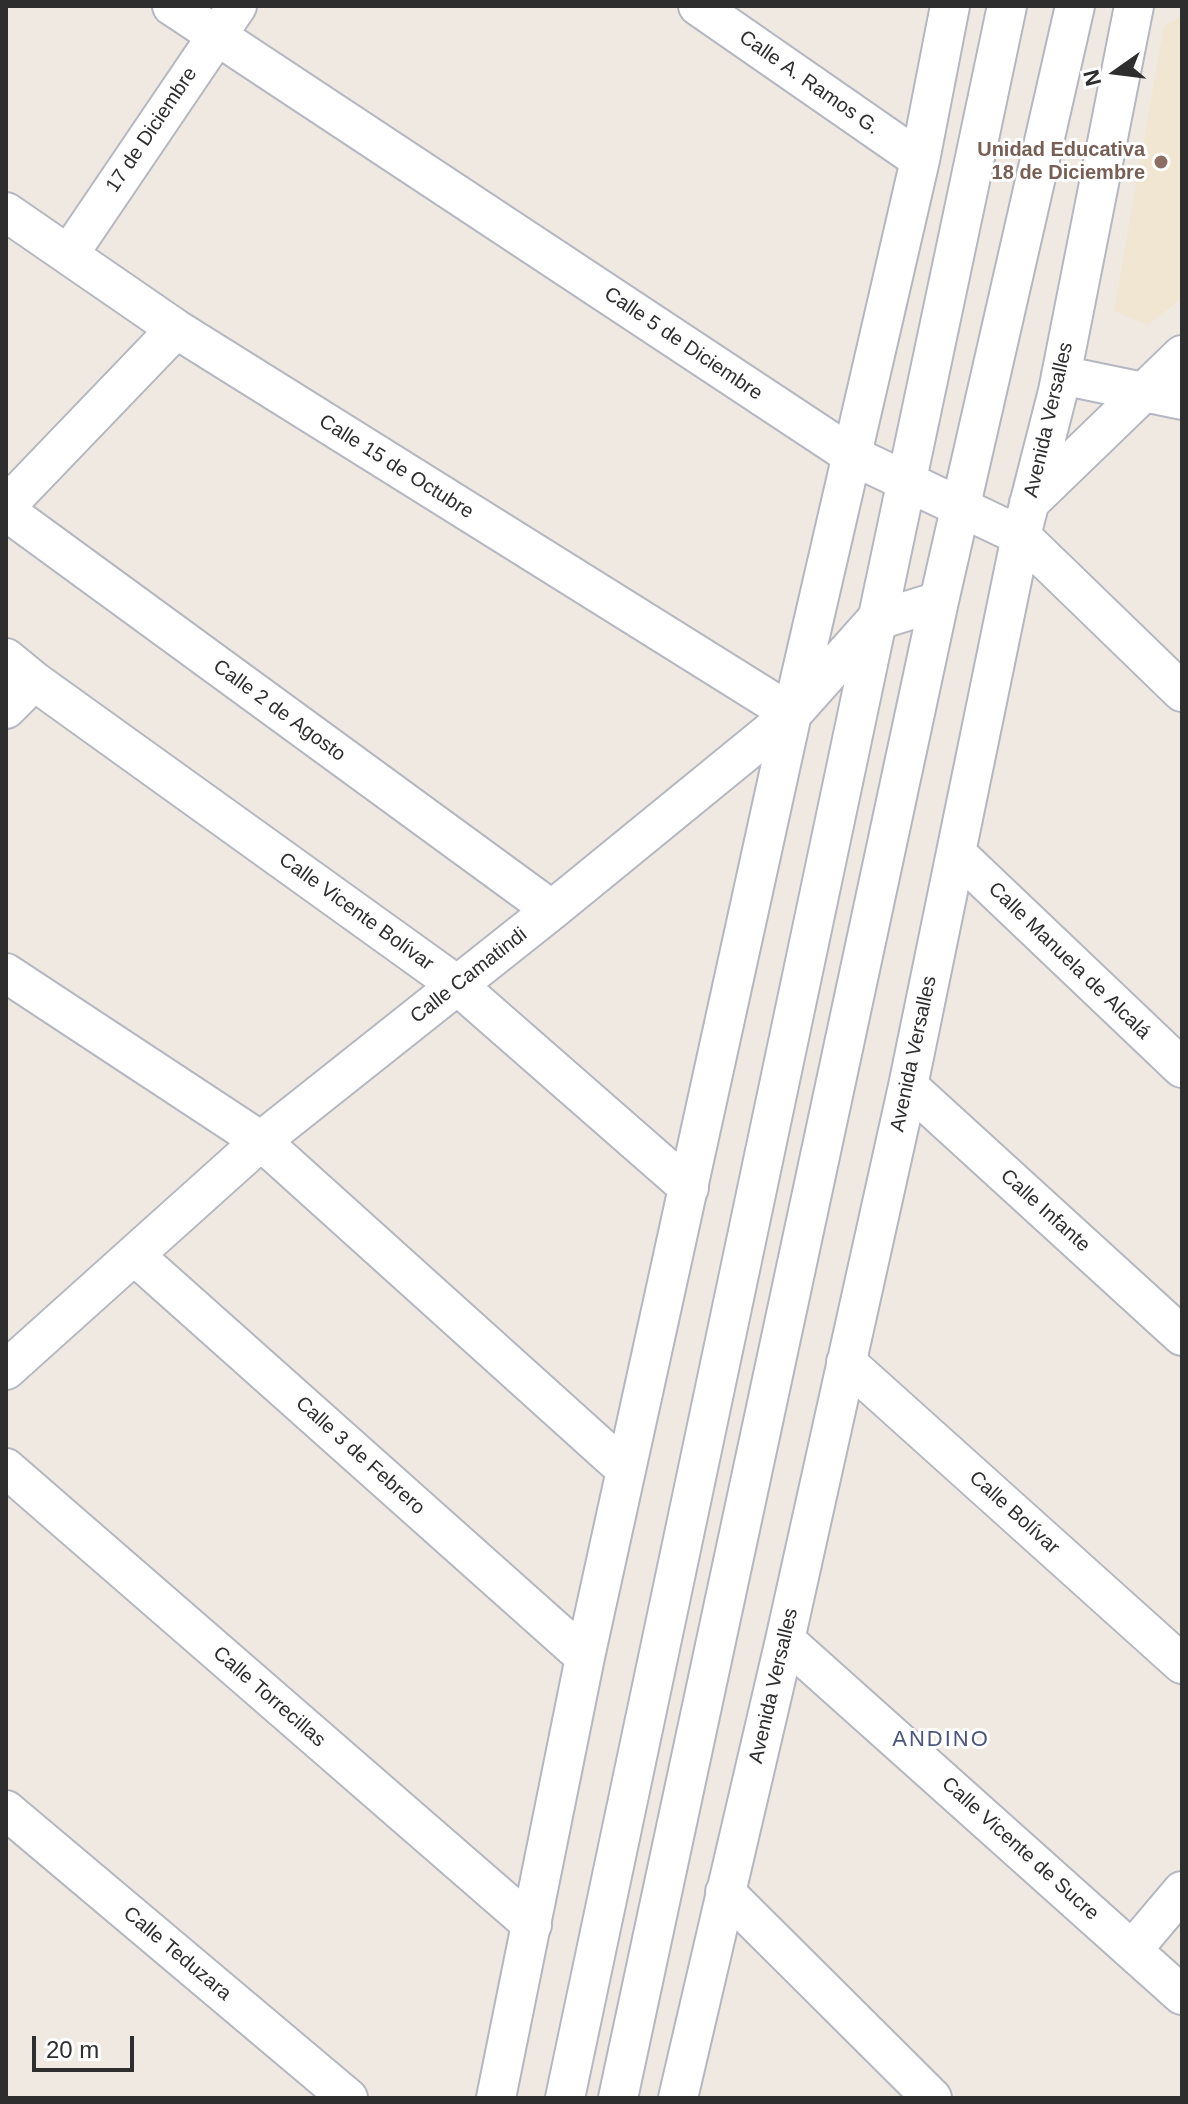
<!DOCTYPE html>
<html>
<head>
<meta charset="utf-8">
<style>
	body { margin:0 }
	#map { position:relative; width:1188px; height:2104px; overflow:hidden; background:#efe9e1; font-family:Arial,sans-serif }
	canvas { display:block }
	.frame { position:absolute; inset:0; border:8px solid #2e2e2e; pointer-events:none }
	.north { position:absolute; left:1076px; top:32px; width:80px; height:80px; -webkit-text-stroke:6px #fff; paint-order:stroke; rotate:256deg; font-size:22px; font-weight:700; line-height:32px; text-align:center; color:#2e2e2e }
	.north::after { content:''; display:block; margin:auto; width:28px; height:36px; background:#2e2e2e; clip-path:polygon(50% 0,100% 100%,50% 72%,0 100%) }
	.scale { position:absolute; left:32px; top:2036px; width:102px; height:36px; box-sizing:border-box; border:4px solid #2e2e2e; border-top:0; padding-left:10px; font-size:24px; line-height:28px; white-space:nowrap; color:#2e2e2e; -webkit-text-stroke:6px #fff; paint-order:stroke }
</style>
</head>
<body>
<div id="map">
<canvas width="1188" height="2104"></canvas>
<div class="frame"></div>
<div class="north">N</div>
<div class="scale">20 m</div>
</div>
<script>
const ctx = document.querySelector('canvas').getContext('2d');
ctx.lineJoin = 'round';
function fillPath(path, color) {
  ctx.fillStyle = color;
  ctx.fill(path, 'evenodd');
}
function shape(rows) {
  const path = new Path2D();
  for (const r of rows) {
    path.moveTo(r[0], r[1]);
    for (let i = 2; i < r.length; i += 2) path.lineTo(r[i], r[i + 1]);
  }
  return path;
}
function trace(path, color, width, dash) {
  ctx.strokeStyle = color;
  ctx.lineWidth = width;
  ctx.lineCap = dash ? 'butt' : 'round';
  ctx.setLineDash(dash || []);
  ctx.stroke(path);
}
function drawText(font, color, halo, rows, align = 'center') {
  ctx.font = font + ' Arial,sans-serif';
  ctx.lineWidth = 6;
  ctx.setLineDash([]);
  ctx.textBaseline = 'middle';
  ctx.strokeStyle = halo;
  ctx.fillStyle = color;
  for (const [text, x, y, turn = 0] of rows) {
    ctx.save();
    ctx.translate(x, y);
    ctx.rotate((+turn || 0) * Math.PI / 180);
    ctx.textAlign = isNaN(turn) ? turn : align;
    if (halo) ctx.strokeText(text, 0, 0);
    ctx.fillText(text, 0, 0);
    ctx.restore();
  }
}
const education = shape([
	[1182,16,1182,298,1148,325,1114,311,1164,26]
]);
const minor = shape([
	[172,6,851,455,1021,536,1182,692],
	[698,6,920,160],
	[6,212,176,329,792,714],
	[69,254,237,6],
	[1061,375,1182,400],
	[1029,503,1182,355],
	[6,506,176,329],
	[6,511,552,910],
	[6,658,34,681,457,985,689,1188],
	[6,709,34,681],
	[956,853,1182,1068],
	[6,973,261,1141,626,1470],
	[908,1086,1182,1336],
	[134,1255,585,1657],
	[846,1362,1182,1664],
	[6,1370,261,1141,552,910,792,714,875,621,939,601],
	[6,1468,532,1925],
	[785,1640,1182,1995],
	[6,1810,348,2098],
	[725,1892,932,2098],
	[1133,1949,1182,1891],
	[496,2098,585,1657,792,714,920,160,950,6],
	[565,2098,1007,6],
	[618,2098,939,601,1075,6],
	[678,2098,785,1640,908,1086,1021,536,1058,391,1134,6]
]);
const markers = [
	[1161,162,8,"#8d6e63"]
];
const streetNames = [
	["Calle A. Ramos G.",809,83,35],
	["17 de Diciembre",152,130,-56],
	["Calle 5 de Diciembre",683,344,34],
	["Avenida Versalles",1049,420,-77],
	["Calle 15 de Octubre",396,467,32],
	["Calle 2 de Agosto",279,711,36],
	["Calle Vicente Bolívar",356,912,36],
	["Calle Manuela de Alcalá",1069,961,44],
	["Calle Camatindi",469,976,-38],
	["Avenida Versalles",914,1054,-78],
	["Calle Infante",1045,1211,42],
	["Calle 3 de Febrero",360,1456,42],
	["Calle Bolívar",1014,1513,42],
	["Avenida Versalles",774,1686,-77],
	["Calle Torrecillas",269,1697,41],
	["Calle Vicente de Sucre",1020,1849,42],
	["Calle Teduzara",177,1954,40]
];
const educationNames = [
	["Unidad Educativa",1145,150],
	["18 de Diciembre",1145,173]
];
const neighbourhoodNames = [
	["ANDINO",941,1740]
];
fillPath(education, '#f0e6d1');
trace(minor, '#b4b7c1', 42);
trace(minor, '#fff', 38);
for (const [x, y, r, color] of markers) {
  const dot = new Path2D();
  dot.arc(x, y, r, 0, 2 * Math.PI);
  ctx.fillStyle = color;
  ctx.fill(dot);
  trace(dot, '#fff', 3);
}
drawText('20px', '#2e2e2e', '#fff', streetNames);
drawText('bold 20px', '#785e54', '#fff', educationNames, 'right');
ctx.letterSpacing = '2px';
drawText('22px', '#4d5680', '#fff', neighbourhoodNames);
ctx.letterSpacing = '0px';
</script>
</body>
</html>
